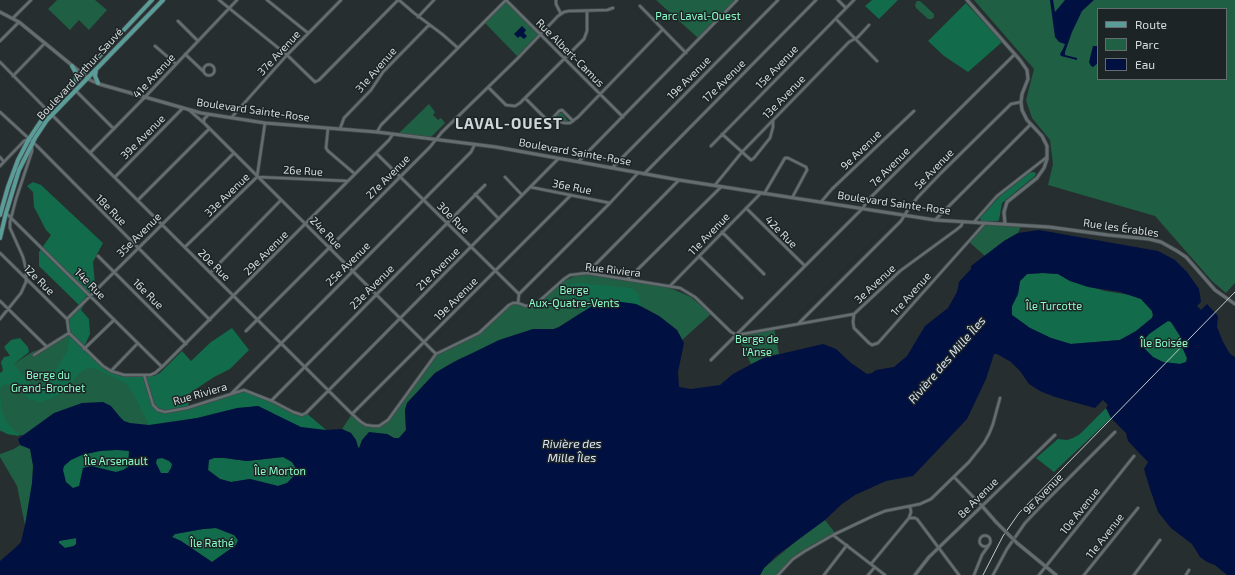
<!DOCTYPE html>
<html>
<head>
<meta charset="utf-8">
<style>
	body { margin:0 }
	#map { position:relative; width:1235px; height:575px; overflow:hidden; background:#262e30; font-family:"Exo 2",sans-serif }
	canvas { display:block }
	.legend { position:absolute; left:1097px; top:8px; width:130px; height:72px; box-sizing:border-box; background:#1c2426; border:1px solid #666d6f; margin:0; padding:5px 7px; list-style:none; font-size:12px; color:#d6dbdc }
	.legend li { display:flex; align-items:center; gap:8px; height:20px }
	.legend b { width:20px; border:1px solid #666d6f }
</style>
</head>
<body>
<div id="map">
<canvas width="1235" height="575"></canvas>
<ul class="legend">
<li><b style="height:5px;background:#5a9c97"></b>Route</li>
<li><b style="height:11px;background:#1f5f44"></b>Parc</li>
<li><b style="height:11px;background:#001041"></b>Eau</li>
</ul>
</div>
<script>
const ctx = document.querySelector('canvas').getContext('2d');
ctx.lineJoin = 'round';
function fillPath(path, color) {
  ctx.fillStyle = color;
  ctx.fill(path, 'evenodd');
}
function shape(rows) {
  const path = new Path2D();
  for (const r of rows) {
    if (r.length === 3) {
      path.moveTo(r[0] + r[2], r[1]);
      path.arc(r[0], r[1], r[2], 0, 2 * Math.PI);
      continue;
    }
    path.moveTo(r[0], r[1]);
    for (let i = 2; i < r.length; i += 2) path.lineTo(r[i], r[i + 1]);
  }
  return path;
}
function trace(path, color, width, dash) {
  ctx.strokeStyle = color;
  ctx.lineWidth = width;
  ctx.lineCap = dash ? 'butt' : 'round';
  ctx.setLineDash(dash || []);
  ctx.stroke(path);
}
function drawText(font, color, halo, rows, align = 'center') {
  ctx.font = font + ' "Exo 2",sans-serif';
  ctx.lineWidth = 3;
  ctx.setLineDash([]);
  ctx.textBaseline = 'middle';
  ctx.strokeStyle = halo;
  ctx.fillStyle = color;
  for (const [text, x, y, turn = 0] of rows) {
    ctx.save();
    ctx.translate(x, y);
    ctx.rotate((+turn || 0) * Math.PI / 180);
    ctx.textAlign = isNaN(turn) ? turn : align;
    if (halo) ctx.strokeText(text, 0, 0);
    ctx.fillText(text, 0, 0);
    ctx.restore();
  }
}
const green = shape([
	[57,0,95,0,107,10,89,30,79,20,70,30,48,9],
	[656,0,736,0,698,38],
	[974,0,1235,0,1235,283,1226,293,1212,281,1155,216,1048,185,1053,164,1050,140,1032,118,1026,100,1034,69],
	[1098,9,1226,9,1226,79,1098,79],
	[506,1,540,34,518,57,484,22],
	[917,1,920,1,934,14,934,17,932,19,928,19,916,8,915,5],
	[429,104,435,112,433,115,438,120,441,118,445,123,430,138,398,134],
	[559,113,562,113,568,121,565,122,555,119,555,117],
	[986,223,1021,226,1018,233,1004,241,985,256,969,242],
	[577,275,588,275,628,279,668,287,691,297,711,314,682,340,677,330,659,316,641,306,636,304,606,300,592,306,559,327,554,329,533,329,459,359,435,373,407,403,405,410,406,430,399,438,394,438,387,434,360,448,358,448,356,440,342,429,352,414,366,425,379,426,388,420,437,354,477,334,509,304,532,306,562,282],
	[774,328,779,354,773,355,751,364,737,335],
	[69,333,103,367,123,375,144,375,153,405,302,415,306,413,326,430,25,525,17,486,0,457,0,454,14,449,20,445,18,439,26,435,12,435,0,431,0,373,32,352,47,347],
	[825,520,836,534,793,559,778,575,760,575,764,568,806,533]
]);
const forest = shape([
	[872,0,898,0,879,19,865,6],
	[966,3,1002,42,968,72,944,56,928,41],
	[1033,172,1036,173,1035,176,1002,203,999,220,997,221,981,221,980,218,999,197,1029,173],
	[33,182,41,185,103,243,93,262,95,284,91,291,79,305,39,266,39,252,51,235,46,230,34,207,33,192,27,186],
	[1043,273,1058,274,1070,281,1105,291,1130,295,1141,299,1152,311,1153,316,1152,318,1136,331,1120,340,1071,344,1051,338,1030,328,1012,315,1012,306,1018,294,1020,281,1027,274],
	[577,283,632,288,639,295,641,306,636,304,606,300,592,306,584,312,565,292,566,286],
	[89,296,81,310,89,319,90,334,84,347,106,371,121,376,154,376,160,373,182,351,191,361,211,342,232,328,249,350,230,369,214,377,190,393,188,408,244,390,249,392,302,415,306,413,326,430,301,427,258,406,214,413,197,418,149,425,133,393,126,383,96,369,88,368,80,373,64,392,50,399,40,402,29,399,15,387,8,384,3,385,0,389,0,373,3,371,1,362,4,357,10,356,4,347,11,340,20,338,28,347,29,352,14,364,26,379,34,387,41,389,48,387,55,371,67,351,70,333,68,320],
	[1167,320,1171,322,1180,336,1182,347,1187,358,1186,362,1180,364,1163,362,1153,357,1143,347,1143,341,1149,334],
	[0,392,2,412,8,424,15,431,19,433,19,436,7,434,0,429],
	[1106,408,1111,418,1054,472,1036,458,1058,439,1067,440,1073,438,1080,434],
	[117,450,129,451,128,467,123,470,116,472,91,466,79,486,73,488,66,482,63,470,64,466,71,460,82,455,100,451],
	[283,457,292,462,297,470,295,475,287,483,278,486,250,479,231,482,220,479,208,470,209,460,214,458,224,458,247,461],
	[163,458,169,461,172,464,171,468,168,473,161,473,156,463,157,459],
	[216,528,234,535,238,540,236,545,212,562,181,541,172,537,175,534,203,529],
	[77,538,76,544,74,546,65,548,59,543,58,541]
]);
const water = shape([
	[1050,0,1053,0,1055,12,1065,0,1094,0,1082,11,1072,32,1065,52,1065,55,1077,58,1077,60,1061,56,1060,54,1063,49,1065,44,1059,42,1055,37],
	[522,26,526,30,524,33,527,36,524,39,520,36,518,38,514,34],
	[1093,46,1098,46,1098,63,1093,67,1091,66,1089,62],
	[1039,230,1158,251,1175,260,1187,272,1199,289,1201,302,1197,306,1201,310,1207,304,1218,316,1217,327,1223,342,1230,354,1235,357,1235,575,1227,575,1215,565,1207,562,1200,557,1192,544,1171,528,1158,512,1150,489,1144,469,1148,462,1128,441,1126,433,1111,418,1106,408,1108,405,1103,400,1095,408,1055,397,1040,391,1029,384,1020,371,1011,362,997,354,994,354,986,379,967,419,913,476,886,481,855,495,842,504,825,520,776,556,764,568,760,575,0,575,0,561,14,549,21,542,25,525,32,483,33,466,30,449,20,445,18,439,54,413,82,403,103,402,111,406,120,417,124,421,130,423,149,425,197,418,237,408,258,406,301,427,326,430,342,429,351,433,356,440,358,447,359,448,362,440,369,432,387,434,394,438,399,438,406,430,405,410,407,403,435,373,452,363,499,340,533,329,554,329,559,327,592,306,606,300,636,304,659,316,677,330,684,343,678,372,679,387,691,389,720,385,733,374,763,358,823,344,836,349,851,363,867,374,872,373,876,370,894,367,907,356,925,326,948,308,957,292,959,282,971,269,971,266,1004,241,1018,233],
	[1043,273,1058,274,1070,281,1088,287,1120,292,1141,299,1152,311,1153,315,1152,318,1136,331,1120,340,1071,344,1051,338,1030,328,1012,315,1012,306,1018,294,1020,281,1027,274],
	[1168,321,1171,322,1180,336,1182,347,1187,358,1186,362,1180,364,1163,362,1153,357,1143,347,1143,341,1149,334],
	[117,450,129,451,128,467,123,470,116,472,91,466,83,468,79,486,73,488,66,482,63,470,64,466,71,460,82,455,100,451],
	[283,457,292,462,297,470,295,475,287,483,278,486,250,479,231,482,220,479,208,470,209,460,214,458,224,458,247,461],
	[162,458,169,461,172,464,171,468,168,473,161,473,156,463,157,459],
	[216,528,234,535,238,540,236,545,212,562,181,541,172,537,175,534,203,529],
	[76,538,76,544,74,546,65,548,59,543,59,541]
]);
const minor = shape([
	[219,0,287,55,315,82,319,80,398,0],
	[267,0,308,33],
	[399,0,414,13,442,34,458,48],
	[556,0,556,4,561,14],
	[838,0,846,8],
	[640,6,686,53],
	[418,17,434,0],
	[13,18,31,0],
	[836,19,877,61],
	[178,21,198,41],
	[0,41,19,22],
	[155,46,176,64],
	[185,54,203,71],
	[0,62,48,111],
	[209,70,5.5],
	[13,76,45,43],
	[488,87,506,105,515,106,520,103,584,39,587,31,587,11],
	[75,90,114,129],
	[525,98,545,118,565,123,570,123,578,117,662,30],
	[189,110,204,123,436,354],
	[0,112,37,146,210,320],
	[52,115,352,414,361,422,366,425,373,426,379,426,388,420,436,354,479,333,509,305,513,303,518,303,526,306,531,306,536,304,564,279,570,275,587,273,680,288,695,297,731,332,737,335,854,314,900,271,956,230,961,226,963,222],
	[231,118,287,55,341,0],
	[551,120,559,111,562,110,573,121],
	[204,123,204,119,208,115],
	[328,128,326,148,328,151,355,174],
	[340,129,344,118,371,90,383,72,429,25],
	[377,132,381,125,506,0,623,117],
	[722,134,751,160,754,158,770,138,773,127,773,121],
	[711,146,854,0],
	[90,153,145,97,237,0],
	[376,153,519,294],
	[0,157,4,162],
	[578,162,737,0],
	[0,166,24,141,29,139],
	[612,168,778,0],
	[644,174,816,0],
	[115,177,183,108],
	[258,177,348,181],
	[505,177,522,195],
	[715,185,742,152,849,42,858,37,869,25],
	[530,187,610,203],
	[475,194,499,219],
	[764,194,785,158,788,158,806,167,807,170,792,198],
	[138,200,209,129],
	[821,202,832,189,914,111],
	[746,208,805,266],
	[6,213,162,367],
	[935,220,1031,124],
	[974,222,997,196,1047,157],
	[722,232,764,274],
	[185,247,257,177,265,123],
	[0,253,67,319],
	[98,256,186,344],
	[699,256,742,298],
	[211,272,281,200],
	[587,273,679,180],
	[628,279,721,187],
	[670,286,761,193],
	[0,301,47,347],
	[518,303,519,294,610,203,638,173],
	[854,314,853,322,854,328,869,343,872,345,878,343,985,223],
	[0,319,21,293,26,282,26,269,23,257,10,228,10,222,16,199,32,151,32,145],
	[67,319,234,153],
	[67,319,69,333],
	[799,323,901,221,909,208,918,197,941,173,1011,104,1021,102],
	[246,331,430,147,442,132,517,59,558,16,564,12,569,11,607,10,613,8],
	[69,333,103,366,111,371,124,375,150,375,155,373,162,367,389,140,393,134],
	[84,349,114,320],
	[34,355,69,333],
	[711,360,863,208,867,201,1015,54],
	[111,371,138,343],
	[144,375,153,405,158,410,165,412,187,408,244,390,272,401,293,412,302,415,306,413,329,390,558,159],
	[231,394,471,152,475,144],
	[271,401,485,185],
	[352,414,571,195],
	[954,477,982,506,1055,435],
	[909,518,915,518,917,519,959,575],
	[833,535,885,575],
	[985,541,5.5],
	[871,564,909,518,911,512,910,506],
	[778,575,793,559,805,551,833,535,873,516,885,511,920,504,931,499,969,462,984,443,989,434,993,424,1000,398],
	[824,575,847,545],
	[868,575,875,567],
	[974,575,982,555,989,545],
	[993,575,1007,549,1025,523,1045,502,1115,432],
	[1039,575,1134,456],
	[1084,575,1138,508],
	[1134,575,1160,540],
	[1186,575,1189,570]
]);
const tertiary = shape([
	[967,0,1020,60,1027,70,1028,79,1022,94,1021,102,1022,110,1027,120,1042,136,1047,146,1047,159,1044,168,1037,178,1007,202,1004,212,1005,224],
	[0,12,19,22,90,80,99,84,201,113,265,123,377,132,496,147,679,180,935,220,1049,227,1108,235,1149,239,1161,242,1177,251,1186,257,1215,290,1235,304],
	[1017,543,1056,575],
	[915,575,929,557,982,506,996,522]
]);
const primary = shape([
	[72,66,76,73,76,81],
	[96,70,95,76,98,83],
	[0,215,8,187,18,160,29,139,43,118,59,99,152,0],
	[0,238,6,213,19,170,35,138,47,120,163,0]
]);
const tram = shape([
	[983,575,1003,536,1019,513,1235,292]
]);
const tertiaryBridge = shape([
	[996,522,1017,543]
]);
const parkNames = [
	["Parc Laval-Ouest",698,16],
	["Berge",574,290],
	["Aux-Quatre-Vents",574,303],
	["Île Turcotte",1054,306],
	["Berge de",757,339],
	["l'Anse",757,352],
	["Île Boisée",1164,343],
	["Berge du",48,375],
	["Grand-Brochet",48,388],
	["Île Arsenault",116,461],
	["Île Morton",280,471],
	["Île Rathé",212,543]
];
const streetNames = [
	["37e Avenue",279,53,-47],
	["Rue Albert-Camus",570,53,45],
	["15e Avenue",777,67,-46],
	["31e Avenue",376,70,-49],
	["Boulevard Arthur-Sauvé",80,74,-47],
	["41e Avenue",154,76,-47],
	["19e Avenue",689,78,-45],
	["17e Avenue",724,81,-45],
	["13e Avenue",784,97,-46],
	["Boulevard Sainte-Rose",253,110,8],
	["39e Avenue",143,137,-45],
	["9e Avenue",861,150,-44],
	["Boulevard Sainte-Rose",575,152,10],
	["7e Avenue",890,167,-45],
	["5e Avenue",934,169,-46],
	["26e Rue",303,171,3],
	["27e Avenue",388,177,-45],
	["36e Rue",572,187,11],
	["33e Avenue",227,195,-44],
	["Boulevard Sainte-Rose",894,203,8],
	["18e Rue",111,210,45],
	["30e Rue",453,218,45],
	["Rue les Érables",1121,228,8],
	["42e Rue",781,232,45],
	["24e Rue",326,233,45],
	["11e Avenue",709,234,-46],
	["35e Avenue",139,235,-45],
	["29e Avenue",266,253,-45],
	["25e Avenue",348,264,-45],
	["20e Rue",214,265,45],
	["21e Avenue",438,269,-45],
	["Rue Riviera",613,270,7],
	["12e Rue",39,280,45],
	["14e Rue",90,284,45],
	["3e Avenue",875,284,-43],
	["23e Avenue",372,287,-45],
	["16e Rue",148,294,45],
	["1re Avenue",911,294,-48],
	["19e Avenue",456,299,-45],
	["Rue Riviera",200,394,-16],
	["9e Avenue",1043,494,-46],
	["8e Avenue",978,498,-45],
	["10e Avenue",1080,511,-51],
	["11e Avenue",1105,536,-52]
];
const waterNames = [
	["Rivière des Mille Îles",947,360,-49],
	["Rivière des",572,444],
	["Mille Îles",572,458]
];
const districtNames = [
	["LAVAL-OUEST",509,124]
];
fillPath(green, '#1f5f44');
fillPath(forest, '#126b4a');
fillPath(water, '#001041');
trace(minor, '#43494b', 4);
trace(tertiary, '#43494b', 4.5);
trace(primary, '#43494b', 5.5);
trace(minor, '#646d6f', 2.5);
trace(tertiary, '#646d6f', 3);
trace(primary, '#5a9c97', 4);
trace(tram, '#c3c9ca', 1);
trace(tertiaryBridge, '#43494b', 4.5, []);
trace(tertiaryBridge, '#646d6f', 3);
drawText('11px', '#8cfbc8', '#1c2426', parkNames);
drawText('11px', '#d6dbdc', '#1c2426', streetNames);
drawText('italic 12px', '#dce5f6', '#1c2426', waterNames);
ctx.letterSpacing = '1px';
drawText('bold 15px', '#cdd7d9', '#1c2426', districtNames);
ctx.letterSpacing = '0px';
</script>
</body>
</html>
